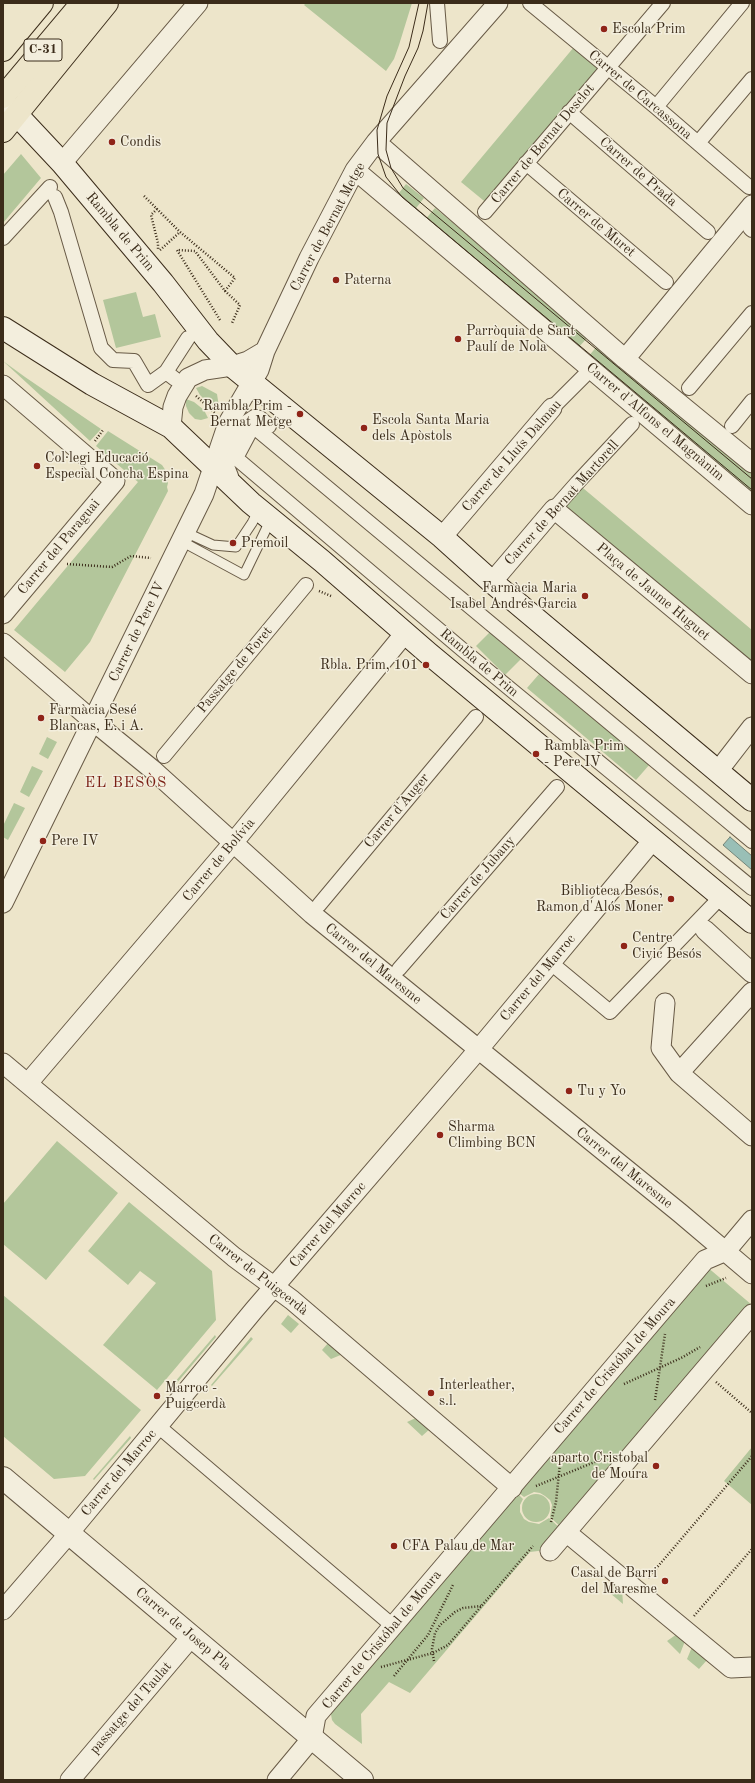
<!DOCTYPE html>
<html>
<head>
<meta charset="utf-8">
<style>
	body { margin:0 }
	#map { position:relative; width:755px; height:1783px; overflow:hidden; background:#ede5ca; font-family:"Old Standard TT",serif }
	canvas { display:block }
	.frame { position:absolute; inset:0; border:4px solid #3b2c1a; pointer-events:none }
</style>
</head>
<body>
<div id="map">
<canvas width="755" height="1783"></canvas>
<div class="frame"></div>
</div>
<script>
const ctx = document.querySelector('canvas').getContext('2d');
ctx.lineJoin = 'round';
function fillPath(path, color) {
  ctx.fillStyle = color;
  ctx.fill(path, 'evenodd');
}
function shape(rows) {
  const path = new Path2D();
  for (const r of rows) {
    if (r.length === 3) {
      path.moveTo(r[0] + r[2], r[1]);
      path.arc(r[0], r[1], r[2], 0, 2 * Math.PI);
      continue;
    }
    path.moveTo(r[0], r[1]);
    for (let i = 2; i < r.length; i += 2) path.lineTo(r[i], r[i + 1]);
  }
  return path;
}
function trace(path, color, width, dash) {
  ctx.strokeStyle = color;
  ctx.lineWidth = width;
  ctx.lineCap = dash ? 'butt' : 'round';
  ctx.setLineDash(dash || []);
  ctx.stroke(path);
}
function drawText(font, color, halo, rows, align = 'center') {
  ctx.font = font + ' "Old Standard TT",serif';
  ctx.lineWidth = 3;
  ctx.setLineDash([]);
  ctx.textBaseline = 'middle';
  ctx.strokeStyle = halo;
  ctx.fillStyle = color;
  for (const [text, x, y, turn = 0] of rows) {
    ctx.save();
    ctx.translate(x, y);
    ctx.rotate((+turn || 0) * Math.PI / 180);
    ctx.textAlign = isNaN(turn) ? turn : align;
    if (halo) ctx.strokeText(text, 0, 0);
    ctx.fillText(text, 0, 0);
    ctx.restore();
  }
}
const green = shape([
	[306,3,412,3,399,45,394,59,386,71,304,5],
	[574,47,602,70,489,205,461,182],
	[21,154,41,178,3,223,3,175],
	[406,184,424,198,413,212,395,198],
	[435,208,589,336,577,349,424,221],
	[136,292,143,317,155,314,161,337,116,348,103,300],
	[599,344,752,472,752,496,587,358],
	[3,361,25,377,101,429,90,441],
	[202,386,217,394,219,407,208,403,200,395,196,388],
	[186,399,194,402,204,410,208,418,201,420,195,419,189,413,186,406],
	[108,431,162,465,168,474,168,483,167,487,168,491,90,642,65,672,14,630,138,482,96,446],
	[577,483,752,630,752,663,560,503],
	[493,629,522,658,505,675,476,646],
	[540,673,650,764,636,780,527,688],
	[47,737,57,742,48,759,39,754],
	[32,766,43,771,29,797,20,792],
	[14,803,25,808,8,840,3,837,3,826],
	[57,1141,118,1193,46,1280,3,1244,3,1204],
	[129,1202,212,1271,216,1320,157,1390,103,1345,156,1283,140,1271,128,1285,88,1251],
	[706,1266,752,1305,564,1530,550,1517,552,1505,550,1500,545,1496,540,1493,534,1492,524,1497,515,1490],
	[3,1295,141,1410,85,1476,54,1479,3,1436],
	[288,1315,299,1324,291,1333,281,1324],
	[215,1335,216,1337,176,1384,174,1383],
	[251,1337,253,1339,212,1386,211,1385],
	[329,1342,343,1354,331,1359,322,1350],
	[418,1417,431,1428,422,1436,407,1422],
	[130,1436,131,1438,94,1480,93,1479],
	[752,1447,752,1505,724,1481],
	[514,1490,523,1499,520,1505,520,1512,524,1519,529,1522,539,1524,549,1518,563,1531,546,1550,530,1552,410,1693,389,1682,361,1714,362,1744,335,1724,332,1720,330,1709],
	[536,1508,14],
	[615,1584,622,1589,623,1604,604,1588],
	[677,1634,685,1641,680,1654,667,1641],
	[692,1647,707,1660,699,1669,687,1659]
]);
const water = shape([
	[730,837,752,856,752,870,723,845,730,837]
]);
const path = shape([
	[144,196,180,232,235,278,225,291],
	[157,209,151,215,158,243,158,249],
	[160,250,180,232],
	[220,320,177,250,195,251,225,291,240,305,232,323],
	[196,396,215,413],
	[95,441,103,430],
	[67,564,112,567,131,556,151,558],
	[319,591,331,596],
	[706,1286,726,1278],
	[716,1382,752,1413],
	[624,1384,683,1357,700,1347],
	[655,1400,665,1334],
	[536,1486,607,1457],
	[551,1522,556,1502,560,1463,564,1454],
	[648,1578,752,1456],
	[694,1616,752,1549],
	[434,1661,432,1649,435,1633,440,1625,455,1612,463,1608,481,1606],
	[381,1667,433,1653,448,1645,533,1546],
	[394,1676,428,1635,453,1585]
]);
const service = shape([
	[185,532,213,545,236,547,252,523,259,510],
	[181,541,244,575,271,519]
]);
const pedestrian = shape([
	[437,3,440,41],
	[530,3,656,107,749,187],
	[656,107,742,3],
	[569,112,708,232],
	[698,143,752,79],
	[526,163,666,282],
	[55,197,61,212,101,348,113,360,134,361,148,385,166,372,175,379],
	[485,212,663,3],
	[750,228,752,230],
	[3,238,50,187],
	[166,372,188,338],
	[689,388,752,313],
	[552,408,584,376],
	[245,423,253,426,752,841],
	[253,426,236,458,464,651,752,888],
	[732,426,752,401],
	[231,476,227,466,229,456,245,423,254,417,260,418,269,426],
	[554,509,577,483,632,424],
	[164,756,306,585],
	[319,905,476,717],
	[551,963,610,1012,716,902],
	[399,969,557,787],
	[158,1426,393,1626]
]);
const minor = shape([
	[376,142,625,359,752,463],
	[62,163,198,3],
	[355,170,752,505],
	[625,359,752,205],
	[3,385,115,481,3,614],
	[171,427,173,407,177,396,188,378,205,370,232,366,248,361,265,351],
	[442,537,552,408],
	[492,582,554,509,752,674],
	[3,643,93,721,153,770,312,914,680,1213,752,1274],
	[718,771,752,727],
	[3,903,204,494,228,423,259,370,265,351,309,258,355,170,376,142,498,3],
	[705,930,752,973],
	[665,1003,661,1048,679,1073,752,1136],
	[3,1063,234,1257,292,1300,512,1488],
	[679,1073,752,992],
	[28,1083,233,843,401,638,407,635],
	[566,1532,731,1668,752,1667],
	[550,1551,752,1314],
	[3,1610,60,1544,254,1310,478,1050,653,840],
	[70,1780,192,1636],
	[277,1780,312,1738,316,1716,393,1626,705,1260,726,1251,752,1220]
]);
const tertiary = shape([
	[3,1478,362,1780]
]);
const secondary = shape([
	[3,102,17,115,62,163,163,283,208,341,232,366,442,537,492,582,752,800],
	[3,328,92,384,171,427,251,503,322,561,428,653,752,922]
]);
const primary = shape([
	[3,23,19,3],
	[3,131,107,3]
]);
const trunk = shape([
	[3,50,42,3],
	[3,97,82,3]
]);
const tram = shape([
	[419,3,409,47,387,96,377,130,378,154,386,177,402,197,752,490],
	[428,3,423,31,418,48,405,76,387,123,386,150,391,168,403,188,752,479]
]);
const markers = [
	[604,29,4,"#8f2418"],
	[112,142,4,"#8f2418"],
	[336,280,4,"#8f2418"],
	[458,339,4,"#8f2418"],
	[300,414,4,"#8f2418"],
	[364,428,4,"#8f2418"],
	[37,466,4,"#8f2418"],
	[233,543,4,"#8f2418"],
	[585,596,4,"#8f2418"],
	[426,665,4,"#8f2418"],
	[41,718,4,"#8f2418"],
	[536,754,4,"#8f2418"],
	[43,841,4,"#8f2418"],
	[671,899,4,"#8f2418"],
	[624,946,4,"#8f2418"],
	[569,1091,4,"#8f2418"],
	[440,1135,4,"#8f2418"],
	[431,1393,4,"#8f2418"],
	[157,1396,4,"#8f2418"],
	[656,1466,4,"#8f2418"],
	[394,1546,4,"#8f2418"],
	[665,1581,4,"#8f2418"]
];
const shields = [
	[43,50,38]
];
const shieldNames = [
	["C-31",43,50]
];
const poiNames = [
	["Escola Prim",612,29],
	["Condis",120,142],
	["Paterna",344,280],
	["Parròquia de Sant",466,331],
	["Paulí de Nola",466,347],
	["Rambla Prim -",292,406,"right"],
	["Bernat Metge",292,422,"right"],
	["Escola Santa Maria",372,420],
	["dels Apòstols",372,436],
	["Col·legi Educació",45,458],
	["Especial Concha Espina",45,474],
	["Premoil",241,543],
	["Farmàcia Maria",577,588,"right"],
	["Isabel Andrés Garcia",577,604,"right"],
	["Rbla. Prim, 101",418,665,"right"],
	["Farmàcia Sesé",49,710],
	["Blancas, E. i A.",49,726],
	["Rambla Prim",544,746],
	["- Pere IV",544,762],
	["Pere IV",51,841],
	["Biblioteca Besós,",663,891,"right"],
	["Ramon d'Alós Moner",663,907,"right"],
	["Centre",632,938],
	["Civic Besós",632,954],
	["Tu y Yo",577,1091],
	["Sharma",448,1127],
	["Climbing BCN",448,1143],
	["Interleather,",439,1385],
	["s.l.",439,1401],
	["Marroc -",165,1388],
	["Puigcerdà",165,1404],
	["aparto Cristobal",648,1458,"right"],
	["de Moura",648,1474,"right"],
	["CFA Palau de Mar",402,1546],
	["Casal de Barri",657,1573,"right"],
	["del Maresme",657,1589,"right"]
];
const streetNames = [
	["Carrer de Carcassona",640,95,40],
	["Carrer de Bernat Desclot",543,144,-50],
	["Carrer de Prada",638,172,41],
	["Carrer de Muret",596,223,40],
	["Carrer de Bernat Metge",328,227,-62],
	["Rambla de Prim",120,232,50],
	["Carrer d'Alfons el Magnànim",655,422,40],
	["Carrer de Lluís Dalmau",512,456,-49],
	["Carrer de Bernat Martorell",562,503,-48],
	["Carrer del Paraguai",59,547,-50],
	["Plaça de Jaume Huguet",653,592,40],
	["Carrer de Pere IV",137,632,-64],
	["Rambla de Prim",479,663,40],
	["Passatge de Foret",235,670,-50],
	["Carrer d'Auger",397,811,-50],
	["Carrer de Bolívia",219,860,-50],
	["Carrer de Jubany",478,878,-49],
	["Carrer del Maresme",373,964,39],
	["Carrer del Marroc",538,978,-50],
	["Carrer del Maresme",624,1168,39],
	["Carrer del Marroc",328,1225,-49],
	["Carrer de Puigcerdà",258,1275,38],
	["Carrer de Cristóbal de Moura",615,1366,-49],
	["Carrer del Marroc",119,1473,-50],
	["Carrer de Josep Pla",183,1629,40],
	["Carrer de Cristóbal de Moura",382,1640,-50],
	["passatge del Taulat",131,1708,-49]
];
const neighbourhoodNames = [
	["EL BESÒS",126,783]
];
fillPath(green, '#b3c69b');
fillPath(water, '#99bfb6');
trace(water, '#738478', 1);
trace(service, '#685a46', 11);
trace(pedestrian, '#685a46', 16);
trace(minor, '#685a46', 21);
trace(tertiary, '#685a46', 24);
trace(secondary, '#3b2c1a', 24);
trace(primary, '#3b2c1a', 24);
trace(trunk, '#3b2c1a', 24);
trace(path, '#3b2c1a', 2.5, [1, 2]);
trace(service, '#f3eedd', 9);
trace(pedestrian, '#f3eedd', 14);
trace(minor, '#f3eedd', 19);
trace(tertiary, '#f3eedd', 22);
trace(secondary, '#f3eedd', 22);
trace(primary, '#ede5ca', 22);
trace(trunk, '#ede5ca', 22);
trace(tram, '#3b2c1a', 1);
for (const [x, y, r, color] of markers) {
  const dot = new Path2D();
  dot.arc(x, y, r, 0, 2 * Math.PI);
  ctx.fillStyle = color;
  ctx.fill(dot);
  trace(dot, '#f3eedd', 1.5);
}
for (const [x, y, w] of shields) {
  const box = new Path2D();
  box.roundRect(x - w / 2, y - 11, w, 22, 3);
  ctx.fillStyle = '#f3eedd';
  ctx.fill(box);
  trace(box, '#3b2c1a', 1);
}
drawText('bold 13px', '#3b2c1a', null, shieldNames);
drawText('14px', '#3b2c1a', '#f3eedd', poiNames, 'left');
drawText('14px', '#3b2c1a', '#f3eedd', streetNames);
ctx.letterSpacing = '1px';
drawText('15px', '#7a1f14', '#f3eedd', neighbourhoodNames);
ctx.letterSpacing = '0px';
</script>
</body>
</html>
